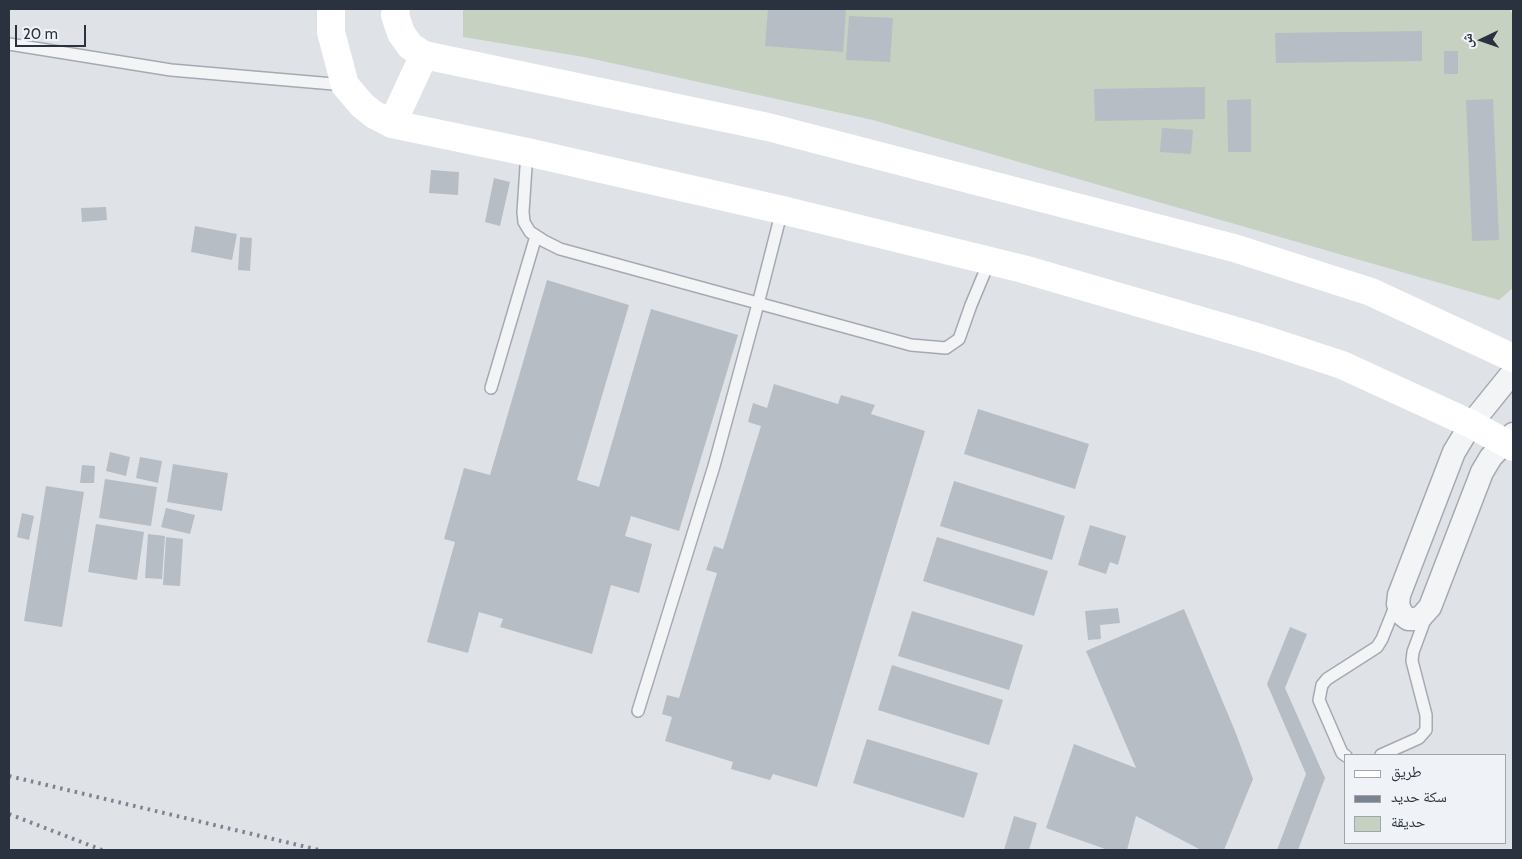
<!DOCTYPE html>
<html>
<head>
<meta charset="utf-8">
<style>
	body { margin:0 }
	#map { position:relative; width:1522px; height:859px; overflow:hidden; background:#dfe3e8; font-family:Cabin,"Noto Naskh Arabic",sans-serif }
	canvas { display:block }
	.frame { position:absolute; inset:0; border:10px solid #29323e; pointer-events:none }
	.legend { position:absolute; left:1344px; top:754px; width:162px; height:90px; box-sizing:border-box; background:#eff2f6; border:1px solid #a0a5ac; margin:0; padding:6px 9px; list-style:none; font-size:15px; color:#29323e }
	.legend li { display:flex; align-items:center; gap:10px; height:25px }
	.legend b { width:25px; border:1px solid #a0a5ac }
	.north { position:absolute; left:1457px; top:15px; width:50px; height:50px; -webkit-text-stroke:4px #eff2f6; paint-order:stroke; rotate:267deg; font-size:14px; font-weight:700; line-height:20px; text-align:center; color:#29323e }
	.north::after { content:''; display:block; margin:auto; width:18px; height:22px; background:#29323e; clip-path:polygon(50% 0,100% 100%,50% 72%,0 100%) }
	.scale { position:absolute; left:15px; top:25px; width:71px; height:22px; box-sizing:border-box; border:2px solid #29323e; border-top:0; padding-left:6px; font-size:15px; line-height:18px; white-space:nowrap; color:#29323e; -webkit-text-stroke:4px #eff2f6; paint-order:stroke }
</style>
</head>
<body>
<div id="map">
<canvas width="1522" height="859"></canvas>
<div class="frame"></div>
<ul class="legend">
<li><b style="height:6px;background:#fff"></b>طريق</li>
<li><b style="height:6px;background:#7a8491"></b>سكة حديد</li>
<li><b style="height:14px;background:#c6d1c1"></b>حديقة</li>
</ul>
<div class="north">ش</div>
<div class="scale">20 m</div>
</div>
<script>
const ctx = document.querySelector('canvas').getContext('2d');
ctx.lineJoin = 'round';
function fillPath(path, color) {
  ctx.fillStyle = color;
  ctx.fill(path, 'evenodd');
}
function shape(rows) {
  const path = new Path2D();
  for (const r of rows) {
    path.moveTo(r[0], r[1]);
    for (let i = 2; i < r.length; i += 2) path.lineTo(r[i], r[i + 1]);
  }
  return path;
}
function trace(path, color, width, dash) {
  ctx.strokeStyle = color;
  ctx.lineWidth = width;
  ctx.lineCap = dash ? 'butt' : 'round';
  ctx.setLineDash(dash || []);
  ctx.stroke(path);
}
const green = shape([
	[463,9,1510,9,1513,16,1513,288,1499,300,873,120,584,57,463,37]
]);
const building = shape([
	[768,9,846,10,843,52,765,46],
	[849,16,893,18,890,62,846,60],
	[1422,31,1422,61,1276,63,1275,33],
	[1444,51,1458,51,1458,74,1444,74],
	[1205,87,1205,119,1095,121,1094,89],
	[1251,99,1251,152,1228,152,1227,100],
	[1493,99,1499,240,1472,241,1466,100],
	[1162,128,1193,130,1191,154,1160,152],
	[431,170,459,172,458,195,429,193],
	[494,178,510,182,500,226,485,222],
	[106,207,107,220,82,222,81,208],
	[195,226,237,234,232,260,191,252],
	[240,237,252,238,250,271,238,270],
	[547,280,629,305,577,480,599,487,651,309,738,335,679,531,631,516,625,536,652,544,639,593,611,585,592,654,500,627,503,619,479,612,468,653,427,642,455,542,444,539,464,468,490,475],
	[774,384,838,404,841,395,875,405,871,414,925,431,817,787,773,774,770,780,731,769,733,762,665,741,672,717,662,714,667,695,679,698,717,573,706,570,714,546,723,549,761,426,748,422,753,403,767,408],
	[978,409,1089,444,1075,489,964,454],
	[110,452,130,457,126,476,106,471],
	[140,457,162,461,158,483,136,478],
	[173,464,228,473,222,511,167,502],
	[82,465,95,466,94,483,80,483],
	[105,479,157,487,151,526,99,518],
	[954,481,1065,516,1052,560,940,526],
	[46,486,84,492,62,627,24,621],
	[166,508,195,515,190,534,161,527],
	[22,513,34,516,29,540,17,537],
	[96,524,144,532,137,580,88,572],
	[1090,525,1126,536,1118,565,1110,562,1106,574,1078,565],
	[148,534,165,536,162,579,145,578],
	[166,537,183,539,180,586,163,585],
	[937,537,1048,571,1034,616,923,581],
	[1118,608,1120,623,1100,625,1101,639,1088,640,1085,611],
	[1184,609,1235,731,1253,779,1224,850,1201,850,1136,816,1127,850,1108,850,1046,828,1074,744,1136,768,1086,651],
	[912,611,1023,645,1009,690,898,656],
	[1290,627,1307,634,1285,688,1325,778,1298,850,1277,850,1306,774,1267,684],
	[892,665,1003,700,989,745,878,710],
	[867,739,978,773,964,818,853,783],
	[1014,816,1037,823,1029,850,1004,850]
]);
const lane = shape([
	[9,44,171,70,345,85],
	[527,152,523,212,524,222,530,232,544,241,560,249,911,345,946,348,959,339,971,305,989,262],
	[491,388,536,236],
	[638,711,714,466,758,304,782,210],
	[1381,755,1419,738,1426,730,1426,715,1412,661,1413,652,1427,614],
	[1346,756,1342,753,1319,700,1322,685,1327,679,1377,647,1382,639,1396,604]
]);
const street = shape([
	[1513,372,1471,424,1454,452,1399,595,1398,604,1400,610,1403,615,1408,619,1415,619,1421,617,1430,607,1482,472,1491,457,1513,434]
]);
const secondary = shape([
	[331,9,331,32,345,85,362,105,373,114,392,124,527,152,782,210,1023,269,1260,338,1342,365,1471,424,1513,447],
	[396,9,395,15,401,33,410,46,424,55,768,127,1234,248,1371,292,1513,358],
	[392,124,424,55]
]);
const rail = shape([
	[9,776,319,850],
	[9,814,102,850]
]);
fillPath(green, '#c6d1c1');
fillPath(building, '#b7bdc4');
trace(lane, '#a5aab2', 14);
trace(street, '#a5aab2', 25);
trace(lane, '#f2f4f6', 11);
trace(street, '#f2f4f6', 22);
trace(secondary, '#fff', 28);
trace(rail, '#7a8491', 4, [2.5, 5]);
</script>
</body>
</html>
